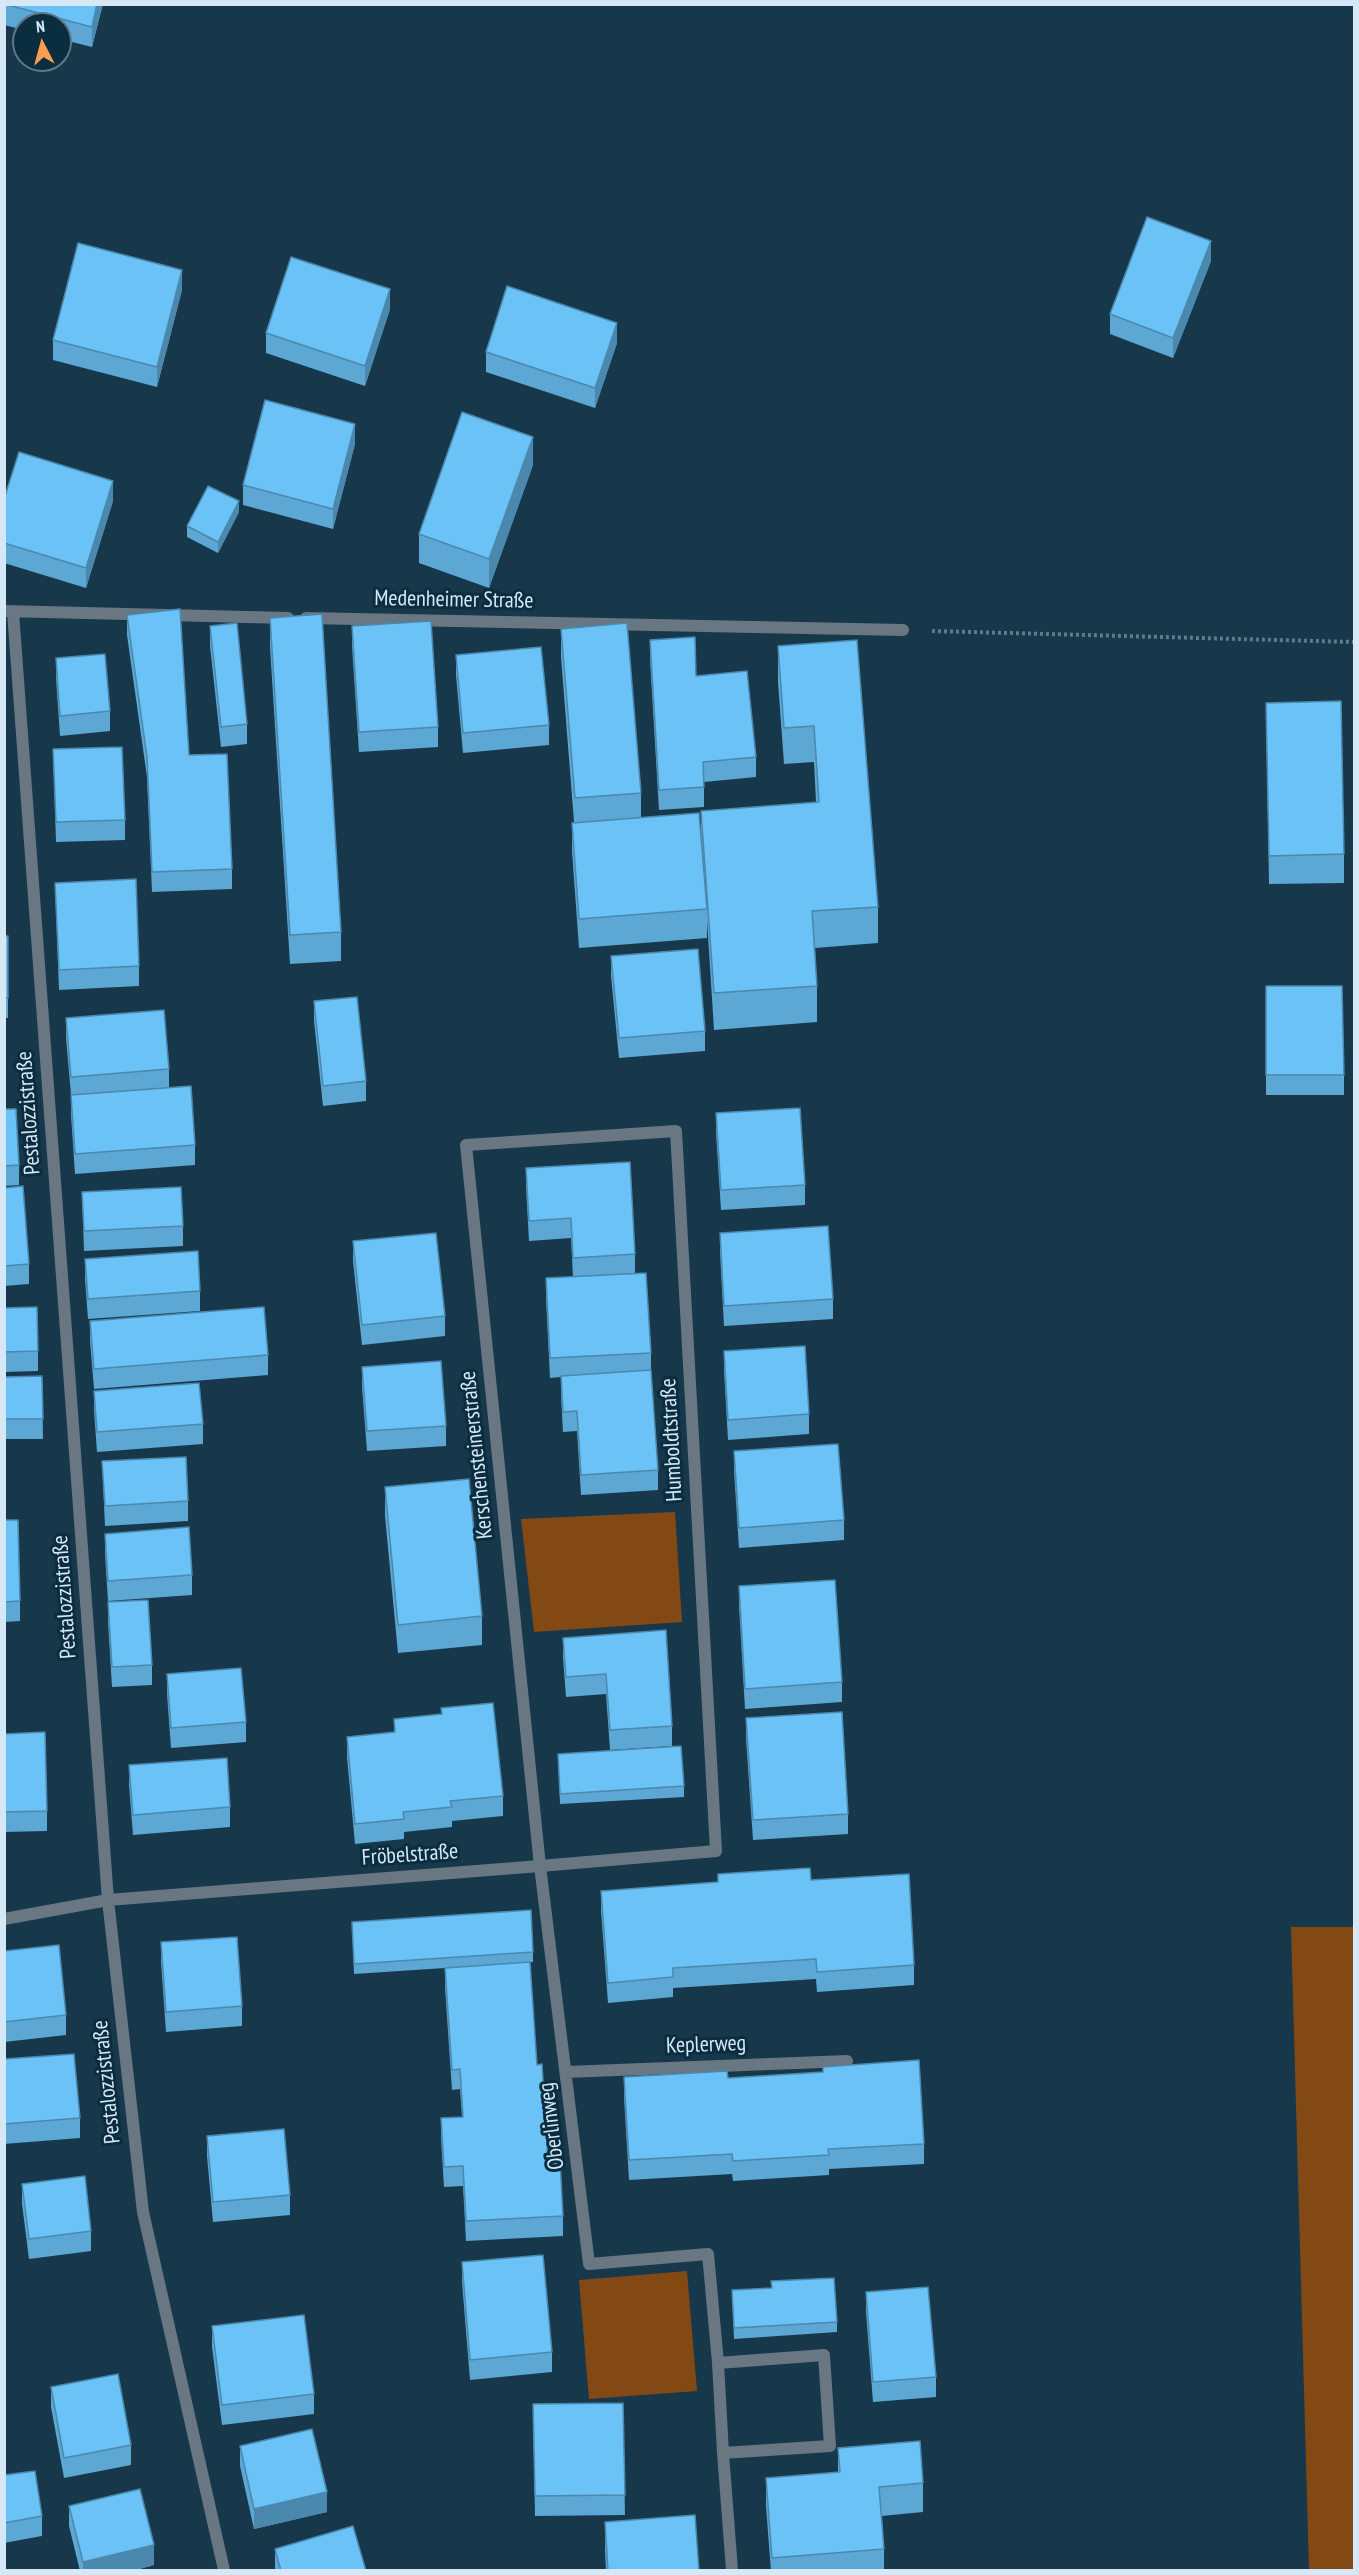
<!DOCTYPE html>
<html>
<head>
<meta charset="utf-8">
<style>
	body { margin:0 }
	#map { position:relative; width:1359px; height:2575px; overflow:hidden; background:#17374b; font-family:"PT Sans Narrow",sans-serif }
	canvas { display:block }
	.frame { position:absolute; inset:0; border:6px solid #d6e8f5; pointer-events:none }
	.north { position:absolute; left:12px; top:12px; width:60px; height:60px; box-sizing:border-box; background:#0b2d40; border:2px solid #5c7888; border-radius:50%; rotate:354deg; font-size:16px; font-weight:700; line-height:24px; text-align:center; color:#d6e8f5 }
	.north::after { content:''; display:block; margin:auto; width:21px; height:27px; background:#fb9e51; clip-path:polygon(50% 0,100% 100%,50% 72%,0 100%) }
</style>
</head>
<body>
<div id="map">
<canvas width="1359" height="2575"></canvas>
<div class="frame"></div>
<div class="north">N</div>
</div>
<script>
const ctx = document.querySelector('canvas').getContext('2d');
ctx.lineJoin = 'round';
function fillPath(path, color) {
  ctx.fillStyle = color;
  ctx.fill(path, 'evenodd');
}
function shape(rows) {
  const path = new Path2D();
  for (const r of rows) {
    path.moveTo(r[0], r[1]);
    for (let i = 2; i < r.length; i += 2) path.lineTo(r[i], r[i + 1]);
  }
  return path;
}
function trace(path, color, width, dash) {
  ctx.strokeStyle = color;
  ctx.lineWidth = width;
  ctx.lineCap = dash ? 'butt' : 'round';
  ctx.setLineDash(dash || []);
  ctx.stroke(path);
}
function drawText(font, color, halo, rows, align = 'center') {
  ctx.font = font + ' "PT Sans Narrow",sans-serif';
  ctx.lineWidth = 6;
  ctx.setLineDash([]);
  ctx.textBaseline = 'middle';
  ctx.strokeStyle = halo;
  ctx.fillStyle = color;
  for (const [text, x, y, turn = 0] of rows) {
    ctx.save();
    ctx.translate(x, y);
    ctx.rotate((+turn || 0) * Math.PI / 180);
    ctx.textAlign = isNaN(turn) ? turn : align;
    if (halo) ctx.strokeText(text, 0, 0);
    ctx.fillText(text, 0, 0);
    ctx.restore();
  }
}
const green = shape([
	[675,1512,682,1622,534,1632,521,1519],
	[1291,1927,1354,1927,1354,2570,1309,2570],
	[687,2271,697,2391,589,2399,579,2280]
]);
const path = shape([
	[932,631,1354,642]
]);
const service = shape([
	[540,1866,589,2264,708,2254,718,2363],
	[566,2072,847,2061]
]);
const minor = shape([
	[4,611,288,618],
	[13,612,108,1900,143,2212,224,2570],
	[306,618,903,630],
	[4,1919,108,1900,540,1866,716,1851,676,1131,466,1145,540,1866],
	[723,2453,830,2446,824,2355,718,2363,723,2453,732,2570]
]);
const wall = shape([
	[4,4,103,4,92,47,60,39,60,24,24,24,24,30,4,25],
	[1211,261,1173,358,1110,334,1110,314],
	[182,290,157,387,53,360,53,340],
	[390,309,365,386,266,353,266,333],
	[617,343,595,408,486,372,486,352],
	[355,444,333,529,243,505,243,485],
	[533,465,489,588,419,563,419,534],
	[4,499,113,501,86,588,4,563],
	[239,512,218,553,187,537,187,526],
	[127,615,189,755,232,869,232,889,152,892,147,777,127,635],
	[270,618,341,932,341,961,290,964,270,647],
	[210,626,247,724,247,744,221,747,210,646],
	[352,626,438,727,438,747,359,752,352,646],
	[561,629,641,793,641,817,701,841,701,811,816,802,814,762,784,764,778,682,778,646,857,640,878,907,878,943,815,948,817,986,817,1022,714,1030,707,920,707,938,579,948,572,851,572,823,574,822,561,657],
	[650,640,696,676,756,757,756,777,704,782,704,807,659,810,650,660],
	[456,655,549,725,549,745,463,753,456,675],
	[56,658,110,711,110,731,60,736,56,678],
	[1266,703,1344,854,1344,883,1269,884],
	[53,749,125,820,125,840,56,842],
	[55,883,139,966,139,986,59,990],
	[4,936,8,936,8,1018,4,1018],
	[611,956,705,1031,705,1051,619,1058,611,976],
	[1266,986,1344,1075,1344,1095,1266,1095],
	[314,1001,366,1081,366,1101,323,1106,314,1021],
	[66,1018,169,1069,169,1088,195,1145,195,1165,75,1174,71,1115,71,1095,66,1038],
	[4,1109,19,1165,19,1185,4,1186],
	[716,1113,805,1185,805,1205,721,1210,716,1133],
	[526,1168,635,1254,635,1273,651,1353,651,1370,658,1470,658,1490,581,1495,577,1431,563,1432,561,1396,561,1377,550,1378,546,1298,546,1278,573,1277,571,1238,529,1241,526,1188],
	[4,1188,29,1264,29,1284,4,1286],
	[82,1192,183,1226,183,1246,84,1251],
	[720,1233,833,1299,833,1319,724,1326,720,1253],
	[353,1241,445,1316,445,1336,362,1345,353,1261],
	[85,1259,200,1291,200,1311,88,1319,85,1279],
	[4,1308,38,1351,38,1371,4,1372],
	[90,1321,268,1355,268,1375,94,1389,90,1341],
	[724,1351,809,1414,809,1434,728,1440,724,1371],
	[362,1367,446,1426,446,1446,367,1451,362,1387],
	[42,1376,43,1439,4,1439,4,1377],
	[94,1391,203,1424,203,1444,97,1452,94,1411],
	[734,1451,844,1520,844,1540,739,1548,734,1471],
	[102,1461,188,1501,188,1521,105,1526],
	[385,1487,482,1616,482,1645,398,1653,385,1516],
	[4,1520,20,1601,20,1621,4,1622],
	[105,1534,192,1575,192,1595,108,1601,105,1554],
	[739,1586,842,1682,842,1702,745,1709,739,1606],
	[108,1602,152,1665,152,1685,112,1687,108,1622],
	[563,1638,672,1726,672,1746,610,1750,606,1694,566,1697,563,1658],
	[167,1674,246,1722,246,1742,171,1748,167,1694],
	[441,1708,503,1796,503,1816,452,1821,452,1827,404,1832,404,1839,355,1844,347,1757,347,1737,394,1732,394,1719,441,1714],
	[746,1718,848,1814,848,1834,753,1840,746,1738],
	[4,1734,47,1811,47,1831,4,1832],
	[558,1754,684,1786,684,1797,560,1804],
	[129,1765,230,1807,230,1827,133,1835,129,1785],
	[811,1880,914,1965,914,1985,817,1992,816,1979,673,1988,673,1997,608,2003,601,1911,601,1891,718,1882],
	[352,1922,533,1952,533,1962,510,1964,537,2065,548,2161,563,2216,563,2236,466,2241,463,2186,444,2187,441,2138,441,2118,462,2117,460,2089,452,2090,445,1988,445,1968,354,1974],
	[161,1942,242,2006,242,2026,166,2032,161,1962],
	[4,1951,66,2015,66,2035,4,2042],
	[4,2059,80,2118,80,2138,4,2144],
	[823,2067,924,2144,924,2164,829,2169,829,2175,733,2181,732,2174,629,2180,624,2097,624,2077,728,2078,823,2072],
	[207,2136,290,2195,290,2215,213,2222,207,2156],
	[22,2184,91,2231,91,2251,29,2259,22,2204],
	[462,2262,552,2352,552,2372,470,2380,462,2282],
	[732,2290,837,2322,837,2332,734,2339],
	[866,2292,936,2377,936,2397,873,2402,866,2312],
	[212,2326,314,2394,314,2414,222,2425,212,2347],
	[51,2387,131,2445,131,2465,64,2478,51,2407],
	[623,2403,625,2515,535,2516,533,2404],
	[240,2446,327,2512,254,2529,240,2466],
	[838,2448,923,2483,923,2512,882,2516,884,2549,884,2571,771,2571,766,2506,766,2478,838,2472],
	[4,2475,42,2516,42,2536,4,2543],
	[69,2506,154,2565,132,2571,80,2571,69,2526],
	[605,2522,699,2571,606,2571,605,2551],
	[275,2549,366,2571,275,2571]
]);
const shadedWall = shape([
	[97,4,103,4,92,47,92,27],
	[1211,241,1211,261,1173,358,1173,338],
	[182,270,182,290,157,387,157,367],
	[390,289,390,309,365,386,365,366],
	[617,323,617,343,595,408,595,388],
	[355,424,355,444,333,529,333,509],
	[533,437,533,465,489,588,489,559],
	[113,481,113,501,86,588,86,568],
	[239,501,239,512,218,553,218,542],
	[327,2492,327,2512,254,2529,254,2509],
	[154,2545,154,2565,132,2571,83,2571,83,2562]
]);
const building = shape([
	[4,4,97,4,92,27,4,4],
	[1147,217,1211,241,1173,338,1110,314,1147,217],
	[78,243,182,270,157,367,53,340,78,243],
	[291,257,390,289,365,366,266,333,291,257],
	[507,286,617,323,595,388,486,352,507,286],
	[265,400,355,424,333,509,243,485,265,400],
	[462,412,533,437,489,559,419,534,462,412],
	[19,452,113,481,86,568,4,543,4,499,19,452],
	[208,486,239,501,218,542,187,526,208,486],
	[180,609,189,755,227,754,232,869,152,872,147,757,127,615,180,609],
	[322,614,341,932,290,935,270,618,322,614],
	[431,621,438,727,359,732,352,626,431,621],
	[237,623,247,724,221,727,210,626,237,623],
	[627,623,641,793,575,798,561,629,627,623],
	[695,637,696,676,747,671,756,757,703,762,704,787,659,790,650,640,695,637],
	[857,640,878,907,812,911,817,986,714,993,701,811,819,802,814,726,784,728,778,646,857,640],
	[541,647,549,725,463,733,456,655,541,647],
	[105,654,110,711,60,716,56,658,105,654],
	[1341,701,1344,854,1269,856,1266,703,1341,701],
	[122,747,125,820,56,822,53,749,122,747],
	[699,813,707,909,579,919,572,823,699,813],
	[136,879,139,966,59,970,55,883,136,879],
	[4,936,8,936,8,998,4,998,4,936],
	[698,949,705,1031,619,1038,611,956,698,949],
	[1266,986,1342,986,1344,1075,1266,1075,1266,986],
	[357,997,366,1081,323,1086,314,1001,357,997],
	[164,1010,169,1069,71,1077,66,1018,164,1010],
	[191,1086,195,1145,75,1154,71,1095,191,1086],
	[800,1108,805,1185,721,1190,716,1113,800,1108],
	[4,1109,16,1109,19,1165,4,1166,4,1109],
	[630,1162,635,1254,573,1258,571,1218,529,1221,526,1168,630,1162],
	[23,1186,29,1264,4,1266,4,1188,23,1186],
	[181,1187,183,1226,84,1231,82,1192,181,1187],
	[828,1226,833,1299,724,1306,720,1233,828,1226],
	[436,1233,445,1316,362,1325,353,1241,436,1233],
	[198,1251,200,1291,88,1299,85,1259,198,1251],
	[646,1273,651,1353,550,1358,546,1278,646,1273],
	[37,1307,38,1351,4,1352,4,1308,37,1307],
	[264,1307,268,1355,94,1369,90,1321,264,1307],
	[805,1346,809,1414,728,1420,724,1351,805,1346],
	[441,1361,446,1426,367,1431,362,1367,441,1361],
	[651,1370,658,1470,581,1475,577,1411,563,1412,561,1376,651,1370],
	[42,1376,43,1419,4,1419,4,1377,42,1376],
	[199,1383,203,1424,97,1432,94,1391,199,1383],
	[838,1444,844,1520,739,1528,734,1451,838,1444],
	[186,1457,188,1501,105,1506,102,1461,186,1457],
	[469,1479,482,1616,398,1625,385,1487,469,1479],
	[4,1520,18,1520,20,1601,4,1602,4,1520],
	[189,1527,192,1575,108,1581,105,1534,189,1527],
	[835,1580,842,1682,745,1689,739,1586,835,1580],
	[148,1600,152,1665,112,1667,108,1602,148,1600],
	[666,1630,672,1726,610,1730,606,1674,566,1677,563,1638,666,1630],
	[241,1668,246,1722,171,1728,167,1674,241,1668],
	[493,1703,503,1796,450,1801,452,1807,403,1812,404,1819,355,1824,347,1737,395,1732,394,1719,442,1714,441,1708,493,1703],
	[842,1712,848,1814,753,1820,746,1718,842,1712],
	[45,1732,47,1811,4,1812,4,1734,45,1732],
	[681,1746,684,1786,560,1794,558,1754,681,1746],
	[227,1758,230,1807,133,1815,129,1765,227,1758],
	[810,1868,811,1880,909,1874,914,1965,817,1972,816,1959,673,1968,673,1977,608,1983,601,1891,718,1882,718,1874,810,1868],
	[531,1910,533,1952,354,1964,352,1922,531,1910],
	[237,1937,242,2006,166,2012,161,1942,237,1937],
	[59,1945,66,2015,4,2022,4,1951,59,1945],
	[530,1962,537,2065,542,2064,548,2161,560,2160,563,2216,466,2221,463,2166,444,2167,441,2118,463,2117,460,2069,452,2070,445,1968,530,1962],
	[74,2054,80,2118,4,2124,4,2059,74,2054],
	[919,2060,924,2144,828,2149,829,2155,733,2161,732,2154,629,2160,624,2077,727,2071,728,2078,823,2072,823,2067,919,2060],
	[284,2129,290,2195,213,2202,207,2136,284,2129],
	[85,2176,91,2231,29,2239,22,2184,85,2176],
	[543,2255,552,2352,470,2360,462,2262,543,2255],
	[834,2278,837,2322,734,2328,732,2290,772,2288,771,2281,834,2278],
	[928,2287,936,2377,873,2382,866,2292,928,2287],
	[304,2315,314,2394,222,2405,212,2326,304,2315],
	[118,2374,131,2445,64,2458,51,2387,118,2374],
	[623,2403,625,2495,535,2496,533,2404,623,2403],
	[312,2429,327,2492,254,2509,240,2446,312,2429],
	[920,2441,923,2483,879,2487,884,2549,772,2558,766,2478,840,2472,838,2448,920,2441],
	[35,2471,42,2516,4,2523,4,2475,35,2471],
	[140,2489,154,2545,83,2562,69,2506,140,2489],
	[695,2515,699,2571,608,2571,605,2522,695,2515],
	[353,2526,366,2571,281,2571,275,2549,353,2526]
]);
const streetNames = [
	["Medenheimer Straße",454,600,1],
	["Pestalozzistraße",29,1113,-94],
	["Humboldtstraße",672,1440,-93],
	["Kerschensteinerstraße",477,1455,-96],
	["Pestalozzistraße",65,1597,-94],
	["Fröbelstraße",410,1855,-4],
	["Keplerweg",706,2045,-2],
	["Pestalozzistraße",107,2082,-96],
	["Oberlinweg",552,2126,-97]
];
fillPath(green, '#824914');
trace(path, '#607a8c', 4, [3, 3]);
trace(service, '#687781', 12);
trace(minor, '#687781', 12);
fillPath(wall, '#5ca7d4');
fillPath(shadedWall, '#4b88ad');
fillPath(building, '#6bc2f7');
trace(building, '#4b88ad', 1.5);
drawText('22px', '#d6e8f5', '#0b2d40', streetNames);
</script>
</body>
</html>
